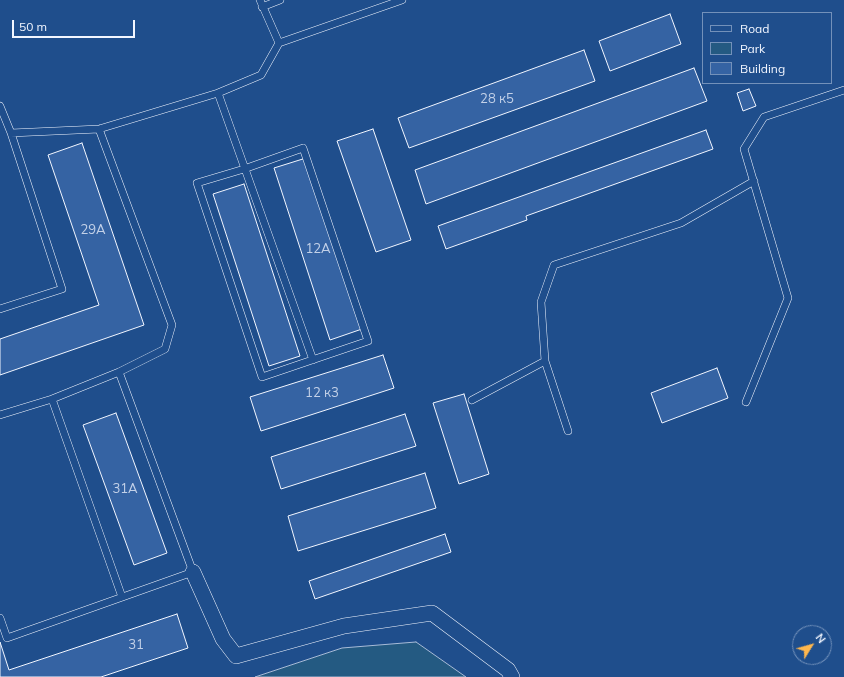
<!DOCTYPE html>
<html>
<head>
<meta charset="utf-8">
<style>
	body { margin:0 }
	#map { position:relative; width:844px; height:677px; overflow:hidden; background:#1f4e8c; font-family:Mulish,sans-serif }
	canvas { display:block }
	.legend { position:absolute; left:702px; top:12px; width:130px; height:72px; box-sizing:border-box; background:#1f4e8c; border:1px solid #7391ba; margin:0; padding:5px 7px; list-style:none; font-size:12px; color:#f2f6ff }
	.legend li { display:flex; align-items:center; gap:8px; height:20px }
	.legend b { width:20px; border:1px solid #7391ba }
	.north { position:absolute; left:792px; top:625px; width:40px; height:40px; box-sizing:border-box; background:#1f4e8c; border:1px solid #7391ba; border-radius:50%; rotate:53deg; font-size:11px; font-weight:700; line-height:16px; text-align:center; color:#f2f6ff }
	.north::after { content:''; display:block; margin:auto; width:14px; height:18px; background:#ffb74d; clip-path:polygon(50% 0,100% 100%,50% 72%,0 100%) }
	.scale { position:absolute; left:12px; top:20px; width:123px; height:18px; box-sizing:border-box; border:2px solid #f2f6ff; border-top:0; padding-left:5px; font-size:12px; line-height:14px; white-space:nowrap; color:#f2f6ff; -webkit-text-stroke:3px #1f4e8c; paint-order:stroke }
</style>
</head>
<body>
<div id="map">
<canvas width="844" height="677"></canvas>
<ul class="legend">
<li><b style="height:5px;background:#1f4e8c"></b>Road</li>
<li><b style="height:11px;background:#245a82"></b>Park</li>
<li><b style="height:11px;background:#3563a3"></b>Building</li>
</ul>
<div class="north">N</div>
<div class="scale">50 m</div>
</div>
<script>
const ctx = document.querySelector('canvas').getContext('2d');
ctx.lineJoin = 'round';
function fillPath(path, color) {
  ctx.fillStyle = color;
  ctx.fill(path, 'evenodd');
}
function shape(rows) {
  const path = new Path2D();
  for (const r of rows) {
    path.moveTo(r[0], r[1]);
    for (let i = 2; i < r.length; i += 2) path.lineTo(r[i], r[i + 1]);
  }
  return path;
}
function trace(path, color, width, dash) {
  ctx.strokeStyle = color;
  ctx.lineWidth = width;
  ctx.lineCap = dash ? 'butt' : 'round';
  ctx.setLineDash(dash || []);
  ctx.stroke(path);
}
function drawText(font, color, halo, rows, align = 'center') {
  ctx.font = font + ' Mulish,sans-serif';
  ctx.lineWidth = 3;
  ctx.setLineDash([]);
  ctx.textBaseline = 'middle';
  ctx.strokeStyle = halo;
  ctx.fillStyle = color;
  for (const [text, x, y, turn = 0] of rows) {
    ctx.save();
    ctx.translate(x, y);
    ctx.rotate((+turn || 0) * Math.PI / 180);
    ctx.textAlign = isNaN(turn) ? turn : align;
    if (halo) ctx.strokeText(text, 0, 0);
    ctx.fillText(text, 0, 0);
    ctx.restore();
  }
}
const green = shape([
	[416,642,466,677,255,677,342,648,416,642]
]);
const building = shape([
	[670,14,681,44,610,71,599,41,670,14],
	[584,50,595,81,409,148,398,118,584,50],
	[694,68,707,101,426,204,415,170,694,68],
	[749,89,756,106,743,111,737,93,749,89],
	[373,129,411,240,376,252,337,141,373,129],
	[706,130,713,149,526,216,527,220,446,249,438,226,706,130],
	[82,143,144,325,0,375,0,339,99,305,48,155,82,143],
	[306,158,362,329,330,340,274,168,306,158],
	[244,184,300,356,269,366,213,194,244,184],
	[383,355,394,388,261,431,250,397,383,355],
	[717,368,728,398,662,423,651,393,717,368],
	[464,394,489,474,459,484,433,403,464,394],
	[116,413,167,553,134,565,83,425,116,413],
	[405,414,416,446,281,489,271,457,405,414],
	[425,473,436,508,298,551,288,516,425,473],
	[445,534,451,552,315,599,309,581,445,534],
	[177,614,188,648,101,677,0,677,0,642,9,670,177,614]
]);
const service = shape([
	[260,0,279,43],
	[262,7,280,0],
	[218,93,313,360],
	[0,106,11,133,99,129,218,93,261,75,279,43,402,0],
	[303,148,368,341,262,377,197,183,244,169,303,148],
	[0,309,62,289,11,133],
	[52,399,119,372],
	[472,400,545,361],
	[746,402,788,298,744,149,764,117,844,90],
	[0,415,52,399,122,597],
	[568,431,545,361,541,302,554,265,681,223,754,181],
	[0,618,7,638,193,572,119,372,165,349,172,325,99,129]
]);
const minor = shape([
	[193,572,223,639,236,656,344,626,432,613,508,670,512,677]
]);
const numberNames = [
	["28 к5",497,99],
	["29А",93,230],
	["12А",318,249],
	["12 к3",322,393],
	["31А",125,489],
	["31",136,645]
];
fillPath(green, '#245a82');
trace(green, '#a8bbd7', 1);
fillPath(building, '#3563a3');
trace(building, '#f2f6ff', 1);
trace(service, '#f2f6ff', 8);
trace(minor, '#f2f6ff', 16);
trace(service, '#1f4e8c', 7);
trace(minor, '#1f4e8c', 15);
drawText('13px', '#c3d1e8', null, numberNames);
</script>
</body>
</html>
